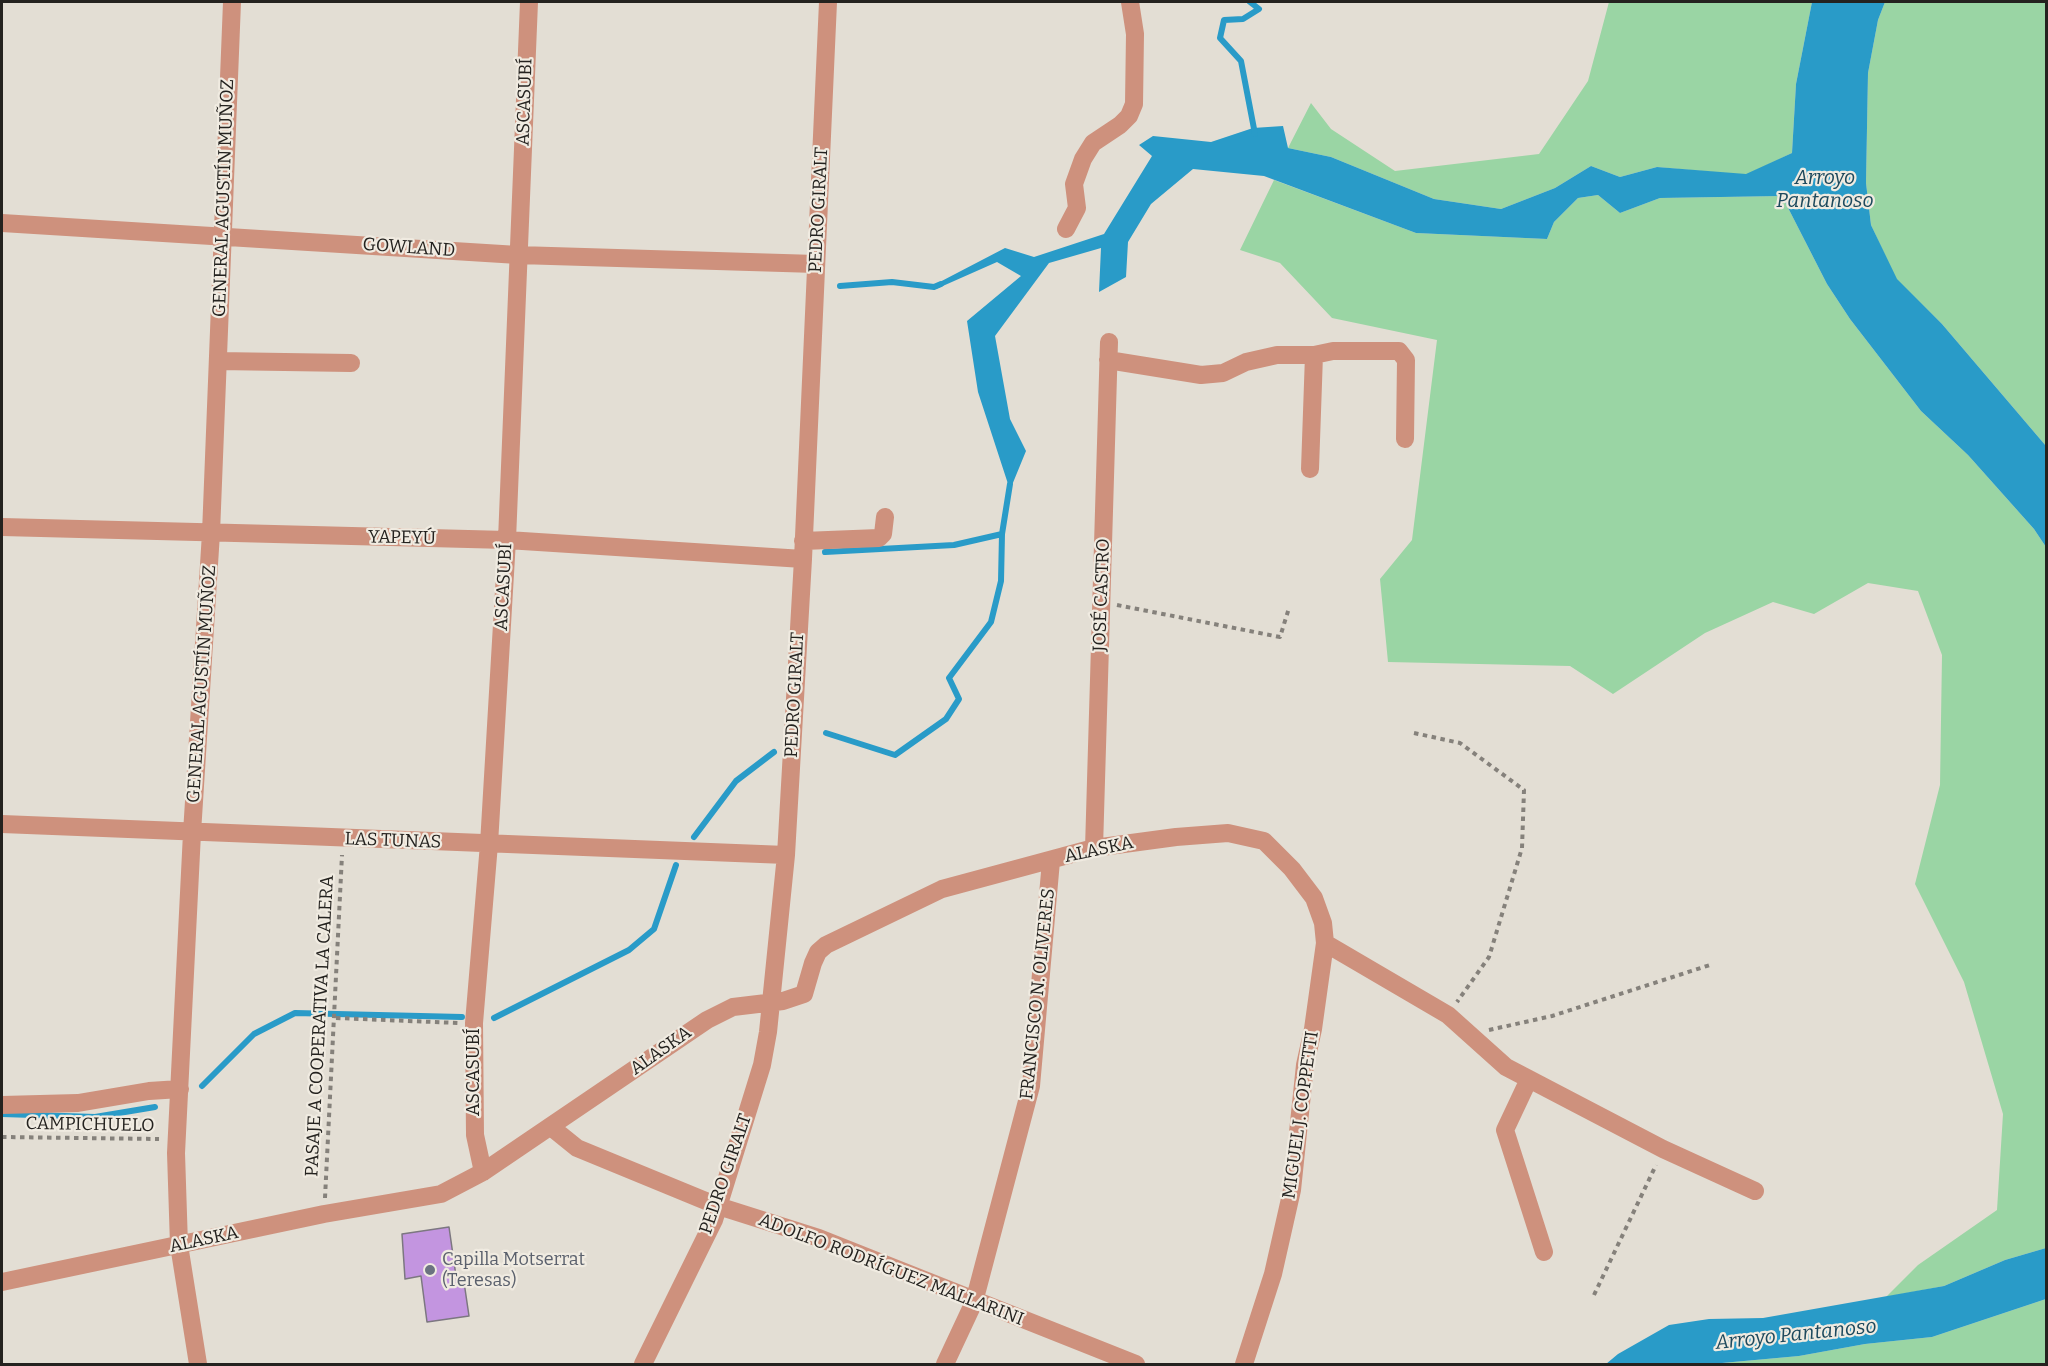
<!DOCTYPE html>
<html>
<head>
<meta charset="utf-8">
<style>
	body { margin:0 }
	#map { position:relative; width:2048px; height:1366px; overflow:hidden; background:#e3ded4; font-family:Bitter,serif }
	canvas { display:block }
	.frame { position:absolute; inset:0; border:3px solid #24221f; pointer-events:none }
</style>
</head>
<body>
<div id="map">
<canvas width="2048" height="1366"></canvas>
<div class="frame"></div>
</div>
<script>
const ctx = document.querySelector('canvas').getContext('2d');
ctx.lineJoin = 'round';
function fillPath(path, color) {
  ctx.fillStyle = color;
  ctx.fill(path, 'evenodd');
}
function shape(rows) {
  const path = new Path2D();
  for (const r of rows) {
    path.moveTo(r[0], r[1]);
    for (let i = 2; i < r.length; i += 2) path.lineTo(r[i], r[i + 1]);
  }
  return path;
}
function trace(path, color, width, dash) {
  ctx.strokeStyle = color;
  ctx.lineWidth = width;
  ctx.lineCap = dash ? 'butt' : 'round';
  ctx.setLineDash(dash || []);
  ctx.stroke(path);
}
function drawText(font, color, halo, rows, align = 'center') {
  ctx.font = font + ' Bitter,serif';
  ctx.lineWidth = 4.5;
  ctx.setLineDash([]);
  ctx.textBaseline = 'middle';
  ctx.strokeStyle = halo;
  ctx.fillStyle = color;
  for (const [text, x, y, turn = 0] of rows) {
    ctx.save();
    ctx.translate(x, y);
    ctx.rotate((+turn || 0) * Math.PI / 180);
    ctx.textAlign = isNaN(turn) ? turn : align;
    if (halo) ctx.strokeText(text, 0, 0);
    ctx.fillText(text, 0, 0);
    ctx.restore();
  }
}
const green = shape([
	[1609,2,1812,2,1796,84,1792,153,1746,175,1657,167,1620,177,1591,166,1555,188,1501,209,1434,199,1331,157,1288,148,1311,103,1331,129,1395,171,1539,154,1588,81],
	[1885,2,2046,2,2046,446,1942,324,1896,279,1871,225,1866,183,1868,73,1878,20],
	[1274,180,1416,233,1547,239,1554,222,1578,198,1598,195,1620,213,1660,198,1782,196,1827,284,1850,319,1921,411,1968,455,2034,529,2046,547,2046,1248,2005,1260,1944,1286,1886,1297,1918,1265,1997,1210,2003,1114,1964,982,1915,884,1940,785,1942,655,1918,591,1868,583,1814,614,1773,602,1705,633,1613,694,1570,666,1388,662,1380,579,1412,540,1437,340,1332,318,1280,263,1240,250],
	[2046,1299,2046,1364,1711,1364,1799,1356,1865,1344,1932,1337]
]);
const water = shape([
	[1812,2,1885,2,1878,20,1868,73,1866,183,1871,225,1897,279,1942,324,2046,446,2046,547,2034,529,1968,455,1921,411,1850,319,1827,284,1782,196,1660,198,1620,213,1598,195,1578,198,1554,222,1547,239,1416,233,1264,176,1193,169,1151,204,1128,242,1126,277,1099,292,1101,248,1049,263,995,336,1010,419,1026,451,1010,490,978,392,967,321,1021,276,997,262,936,289,934,285,1005,248,1034,257,1104,234,1152,156,1139,145,1153,136,1211,142,1253,128,1283,126,1288,148,1331,157,1434,199,1501,209,1555,188,1591,166,1620,177,1657,167,1746,174,1792,153,1796,84],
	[2046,1248,2046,1299,1932,1337,1865,1344,1799,1356,1711,1364,1606,1364,1618,1354,1669,1325,1709,1319,1763,1318,1944,1286,2005,1260]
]);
const stream = shape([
	[1250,2,1259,9,1243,19,1224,20,1220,38,1241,61,1255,134],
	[840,286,892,282,934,287,941,284],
	[825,552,954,545,1002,534],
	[826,733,895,755,946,719,959,699,949,678,991,622,1001,581,1002,534,1010,484],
	[694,837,736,781,774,752],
	[494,1018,629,950,654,929,676,865],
	[202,1086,254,1034,295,1013,462,1017],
	[2,1114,95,1117,155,1107]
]);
const building = shape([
	[449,1227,457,1283,464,1282,469,1316,427,1322,421,1276,405,1279,402,1234,449,1227]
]);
const path = shape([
	[1117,605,1280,637,1289,608],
	[1414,733,1460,743,1524,790,1522,848,1489,957,1457,1002],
	[336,1018,458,1023],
	[1489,1030,1552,1016,1713,964],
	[2,1137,159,1139],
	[325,1198,342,855],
	[1594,1295,1656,1165]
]);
const minor = shape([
	[2,223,518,255,816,264],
	[1066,229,1077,208,1074,184,1083,159,1093,143,1120,125,1129,116,1134,104,1135,34,1130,2],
	[1108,360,1201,375,1223,373,1246,362,1277,355,1314,355,1333,351,1399,351,1406,360,1405,439],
	[218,361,351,363],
	[1310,469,1314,355],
	[2,527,507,540,803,559],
	[803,541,879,538,883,534,885,517],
	[2,824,786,855],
	[1094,848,1109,342],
	[1325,943,1448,1015,1506,1067,1663,1149,1755,1191],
	[1529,1079,1505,1130,1544,1252],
	[2,1105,78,1103,149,1091,180,1089],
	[551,1127,577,1148,718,1206,819,1238,1136,1364],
	[483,1172,475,1135,474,1023,489,844,507,540,529,2],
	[2,1282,324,1214,441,1194,483,1172,707,1020,733,1007,783,1001,804,994,813,963,818,952,826,945,942,889,1094,848,1176,837,1228,833,1264,841,1292,869,1314,898,1323,923,1325,943,1313,1029,1305,1065,1292,1190,1273,1274,1244,1364],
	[198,1364,179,1245,176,1153,192,833,211,533,232,2],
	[643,1364,714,1220,762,1065,768,1032,786,855,803,559,828,2],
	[945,1364,974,1302,1031,1086,1051,861]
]);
const markers = [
	[430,1270,6,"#6b7280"]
];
const streetNames = [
	["ASCASUBÍ",525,102,-88],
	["GENERAL AGUSTÍN MUÑOZ",224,198,-88],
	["PEDRO GIRALT",819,210,-87],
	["GOWLAND",409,248,4],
	["YAPEYÚ",402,538,1],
	["ASCASUBÍ",504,587,-87],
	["JOSÉ CASTRO",1102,595,-88],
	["GENERAL AGUSTÍN MUÑOZ",202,684,-86],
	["PEDRO GIRALT",795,695,-87],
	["LAS TUNAS",393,841,2],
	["ALASKA",1099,850,-12],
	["FRANCISCO N. OLIVERES",1038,994,-84],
	["PASAJE A COOPERATIVA LA CALERA",320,1026,-87],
	["ALASKA",661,1051,-35],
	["ASCASUBÍ",474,1072,-90],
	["MIGUEL J. COPPETTI",1301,1115,-82],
	["CAMPICHUELO",90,1125,1],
	["PEDRO GIRALT",726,1174,-71],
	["ALASKA",204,1240,-12],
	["ADOLFO RODRÍGUEZ MALLARINI",891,1270,21]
];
const worshipNames = [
	["Capilla Motserrat",442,1260],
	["(Teresas)",442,1281]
];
const waterNames = [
	["Arroyo",1825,178],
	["Pantanoso",1825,201],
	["Arroyo Pantanoso",1796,1335,-6]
];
fillPath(green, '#9ad5a4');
fillPath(water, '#299bc8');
trace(stream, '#299bc8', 6);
fillPath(building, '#c395e0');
trace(building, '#7c7780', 1.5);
trace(path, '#85817b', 4, [4.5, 4.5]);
trace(minor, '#ce917d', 18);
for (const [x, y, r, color] of markers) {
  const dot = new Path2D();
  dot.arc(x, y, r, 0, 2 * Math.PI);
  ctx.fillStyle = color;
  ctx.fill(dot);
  trace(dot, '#f0ebe1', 2);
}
drawText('18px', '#24221f', '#f0ebe1', streetNames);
drawText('18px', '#5b616d', '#f0ebe1', worshipNames, 'left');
drawText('italic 20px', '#1d495d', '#f0ebe1', waterNames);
</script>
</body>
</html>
